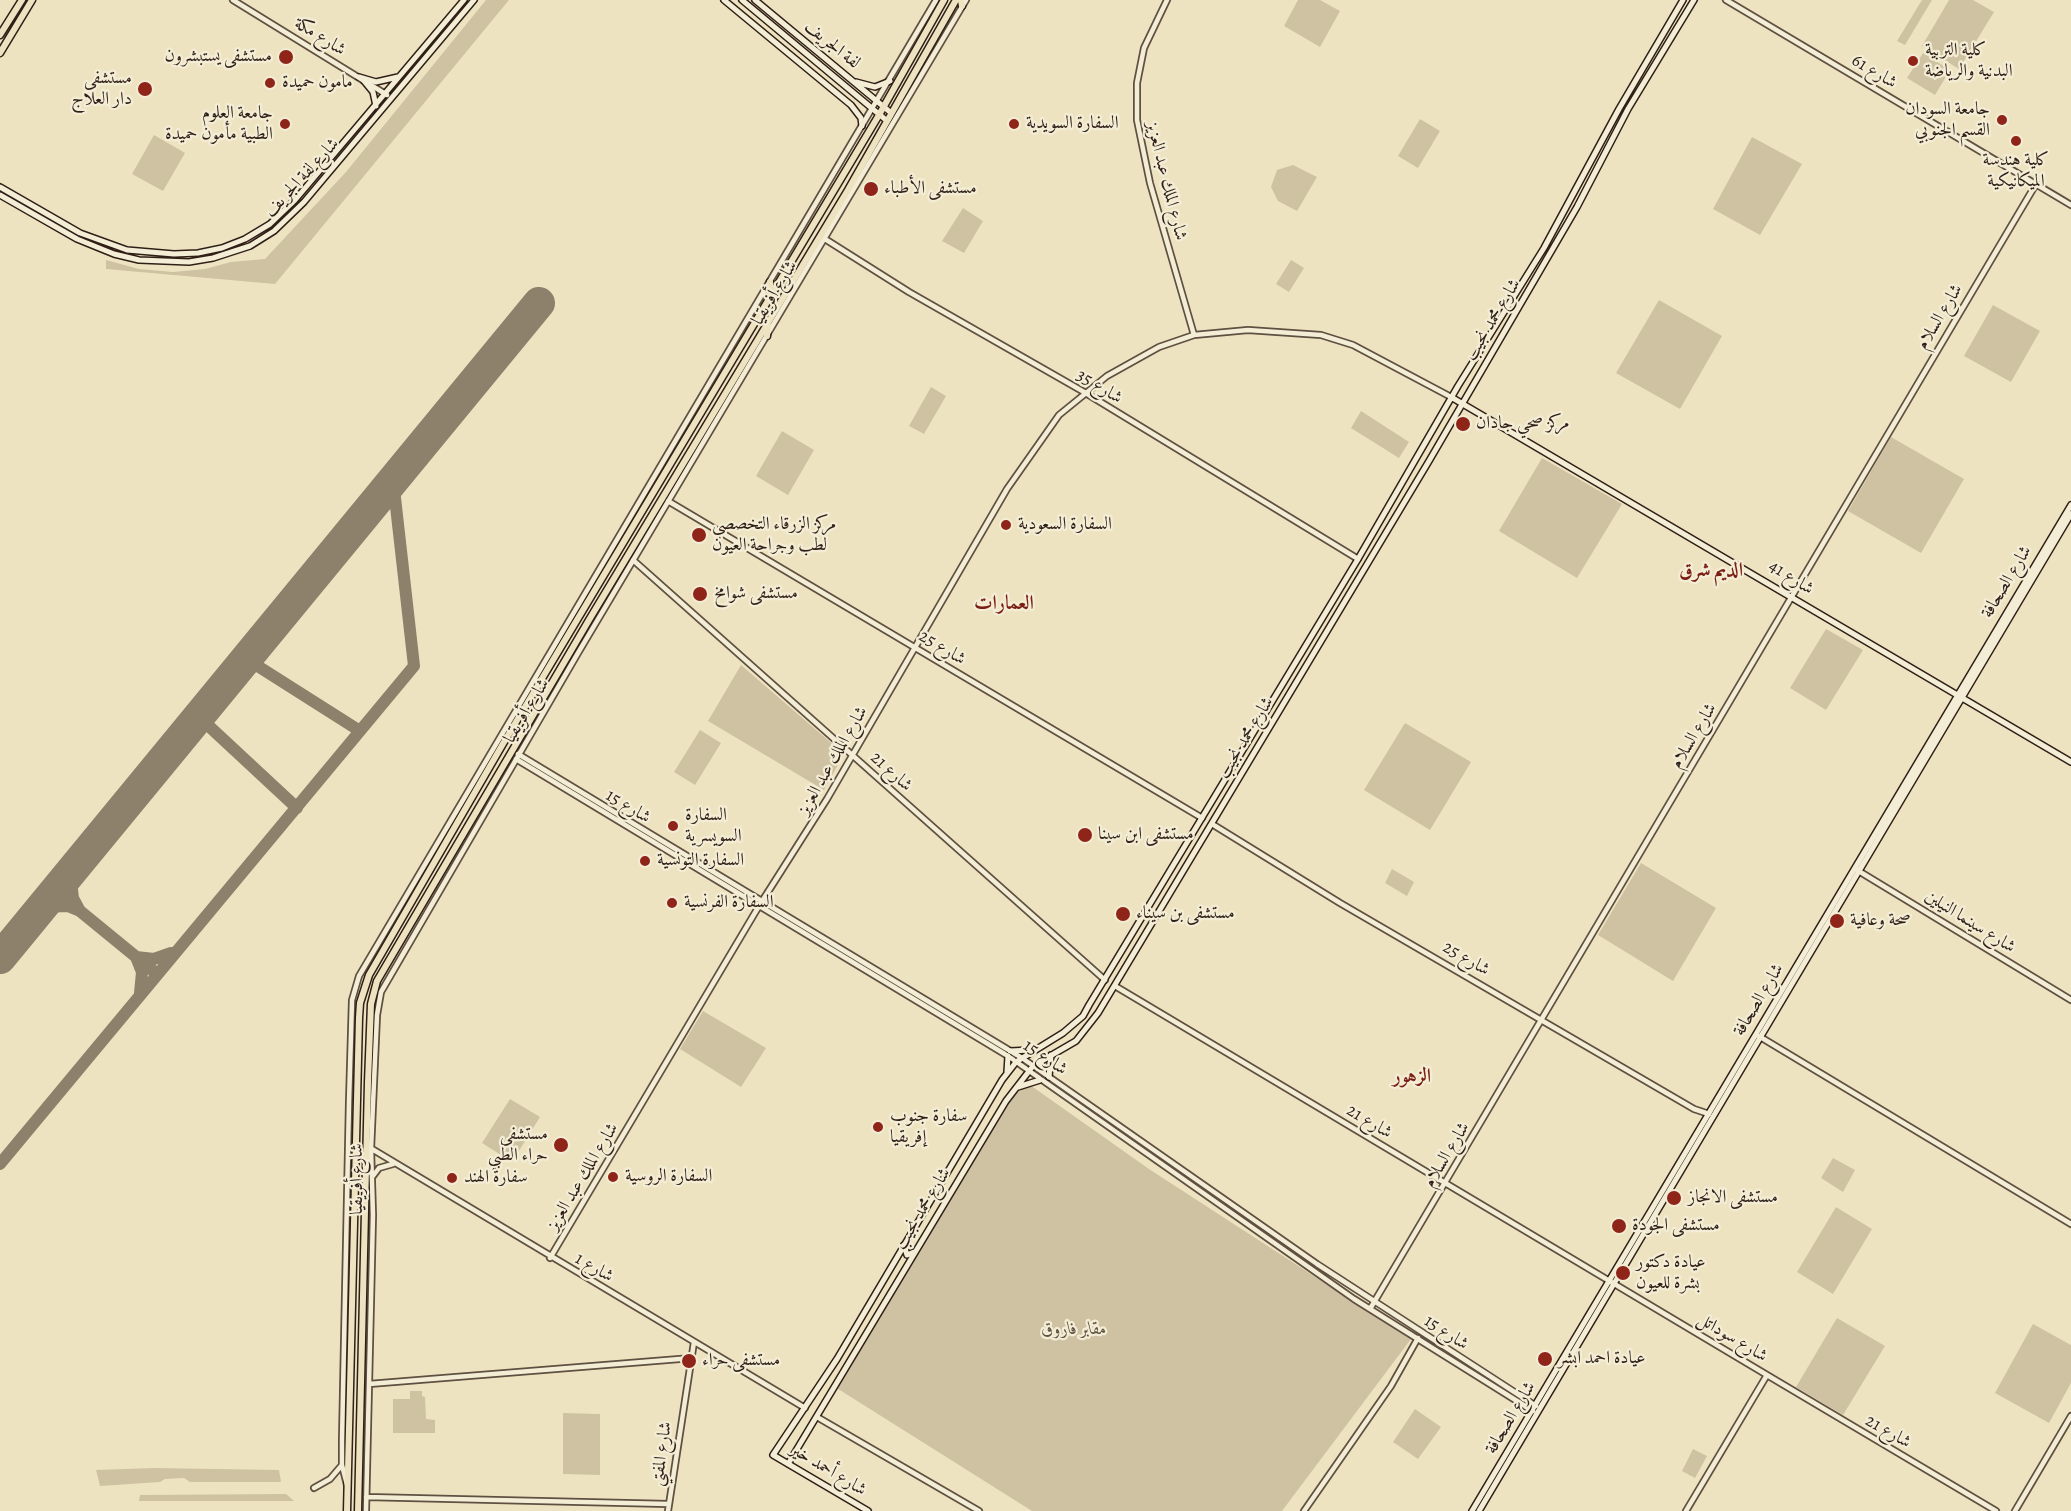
<!DOCTYPE html>
<html>
<head>
<meta charset="utf-8">
<style>
	body { margin:0 }
	canvas { display:block; background:#eee3c0 }
</style>
</head>
<body>
<canvas width="2071" height="1511"></canvas>
<script>
const ctx = document.querySelector('canvas').getContext('2d');
ctx.lineJoin = 'round';
function fillPath(path, color) {
  ctx.fillStyle = color;
  ctx.fill(path, 'evenodd');
}
function shape(rows) {
  const path = new Path2D();
  for (const r of rows) {
    path.moveTo(r[0], r[1]);
    for (let i = 2; i < r.length; i += 2) path.lineTo(r[i], r[i + 1]);
  }
  return path;
}
function trace(path, color, width, dash) {
  ctx.strokeStyle = color;
  ctx.lineWidth = width;
  ctx.lineCap = dash ? 'butt' : 'round';
  ctx.setLineDash(dash || []);
  ctx.stroke(path);
}
function drawText(font, color, halo, rows, align = 'center') {
  ctx.font = font + ' Alegreya,Amiri,serif';
  ctx.lineWidth = 4.5;
  ctx.setLineDash([]);
  ctx.textBaseline = 'middle';
  ctx.strokeStyle = halo;
  ctx.fillStyle = color;
  for (const [text, x, y, turn = 0] of rows) {
    ctx.save();
    ctx.translate(x, y);
    ctx.rotate((+turn || 0) * Math.PI / 180);
    ctx.textAlign = isNaN(turn) ? turn : align;
    if (halo) ctx.strokeText(text, 0, 0);
    ctx.fillText(text, 0, 0);
    ctx.restore();
  }
}
const green = shape([
	[486,0,509,0,275,284,106,269,106,260,139,269,173,272,205,269,231,262,265,259,346,172],
	[1298,0,1320,0,1340,11,1320,47,1284,26],
	[1922,0,1932,0,1905,45,1897,41],
	[1949,0,1973,0,1994,12,1959,69,1922,46],
	[1923,53,1950,70,1935,95,1907,78],
	[1420,119,1440,131,1418,168,1398,156],
	[154,135,185,153,163,191,132,174],
	[1752,137,1802,164,1760,235,1713,209],
	[1293,165,1317,177,1297,211,1278,201,1271,187,1277,170],
	[963,208,983,221,964,253,942,241],
	[1291,260,1304,268,1289,292,1276,284],
	[1659,300,1722,336,1680,409,1616,373],
	[1993,305,2040,331,2011,382,1964,356],
	[931,387,946,396,924,434,909,426],
	[1361,411,1409,442,1399,458,1351,428],
	[782,431,814,450,788,495,756,476],
	[1891,437,1964,479,1921,553,1848,511],
	[1542,458,1622,504,1577,578,1499,531],
	[1826,629,1863,650,1826,710,1790,688],
	[741,665,844,754,824,790,708,721],
	[1405,723,1471,762,1430,830,1364,790],
	[700,730,721,743,695,785,674,772],
	[1641,863,1716,908,1673,981,1598,935],
	[1392,869,1414,882,1407,896,1385,883],
	[703,1011,766,1048,741,1087,680,1049],
	[1030,1085,1149,1169,1411,1339,1282,1511,1032,1511,835,1387,1013,1095],
	[510,1099,540,1117,512,1162,482,1143],
	[1833,1158,1855,1170,1843,1192,1821,1178],
	[1836,1207,1872,1229,1833,1294,1797,1272],
	[1837,1318,1885,1346,1843,1415,1796,1387],
	[2033,1324,2071,1345,2071,1383,2049,1423,1995,1393],
	[410,1391,422,1391,422,1396,425,1397,426,1419,435,1420,435,1433,393,1433,393,1399,410,1399],
	[1415,1409,1441,1427,1418,1459,1393,1442],
	[563,1413,600,1414,600,1475,563,1474],
	[1693,1449,1707,1456,1695,1478,1682,1471],
	[154,1468,279,1470,281,1482,190,1482,184,1478,165,1479,160,1482,100,1486,96,1470],
	[286,1494,294,1501,139,1501,140,1495]
]);
const taxiway = shape([
	[245,658,360,731],
	[198,716,297,808],
	[70,873,73,898,80,911],
	[42,907,68,906,80,911,157,974],
	[140,993,142,972,136,957,154,959,171,953],
	[0,1164,414,666,393,480]
]);
const runway = shape([
	[0,958,539,303]
]);
const tertiary = shape([
	[233,0,387,95],
	[1167,0,1144,48,1137,83,1137,120,1150,183,1194,335],
	[1726,0,2071,205],
	[825,239,909,292,1084,392,1358,559],
	[668,501,1202,818],
	[633,560,1105,980],
	[518,754,1022,1058,1317,1264,1536,1406],
	[516,759,1008,1056,1354,1299,1533,1411],
	[1212,824,1340,903,1694,1109,1709,1114],
	[1857,870,2071,1000],
	[1115,986,1767,1375,1686,1511],
	[1757,1035,2071,1224],
	[372,1149,805,1408],
	[373,1176,379,1168,393,1164],
	[550,1258,759,906,827,799,1007,489,1059,415,1107,376,1159,347,1194,335,1248,330,1321,335,1353,345,1451,397],
	[1370,1309,2036,184],
	[1767,1375,1996,1511],
	[369,1384,692,1358],
	[817,1417,979,1511],
	[347,1485,342,1465,342,1440,349,1102,352,1000,359,976,936,0],
	[314,1488,330,1479,342,1465],
	[366,1497,669,1504],
	[366,1511,373,1215,371,1149,377,1015,381,992,578,653,966,0],
	[668,1511,694,1342],
	[1304,1511,1391,1386,1418,1338],
	[2015,1511,2071,1416]
]);
const secondary = shape([
	[724,0,851,105,861,118,862,126],
	[742,0,886,120],
	[755,0,890,112],
	[359,77,376,82,398,77],
	[364,81,373,92,376,106],
	[856,82,875,87,890,81],
	[0,187,80,233,127,250,174,254,198,253,222,248,245,239,270,224,295,200,464,0],
	[0,195,77,239,114,254,139,260,189,262,213,258,250,246,274,231,304,202,474,0],
	[1451,397,2071,762],
	[1010,1051,1031,1050],
	[1007,1072,1008,1056],
	[1049,1077,1051,1055],
	[1018,1087,1040,1080],
	[904,1245,907,1255,914,1252],
	[788,1464,1006,1101,1033,1066,1076,1041,1098,1013,1429,461,1577,207,1628,109,1694,0],
	[868,1511,773,1455,837,1359,1002,1080,1016,1062,1063,1033,1083,1016,1089,1005,1358,559,1458,386,1544,248,1619,109,1683,0],
	[1472,1511,2071,505],
	[1479,1511,2071,514]
]);
const primary = shape([
	[0,35,22,0],
	[0,53,32,0]
]);
const trunk = shape([
	[961,0,962,6],
	[770,282,772,296],
	[767,336,768,321],
	[347,1511,359,1018,360,1003,369,975,504,742,879,115,944,0],
	[358,1511,368,1082,371,1004,377,981,589,620,848,190,956,0]
]);
const markers = [
	[286,57,8,"#8f2418"],
	[1913,61,6,"#8f2418"],
	[270,83,6,"#8f2418"],
	[145,89,8,"#8f2418"],
	[2002,120,6,"#8f2418"],
	[285,124,6,"#8f2418"],
	[1014,124,6,"#8f2418"],
	[2016,141,6,"#8f2418"],
	[871,189,8,"#8f2418"],
	[1463,424,8,"#8f2418"],
	[1006,525,6,"#8f2418"],
	[699,535,8,"#8f2418"],
	[700,594,8,"#8f2418"],
	[673,826,6,"#8f2418"],
	[1085,835,8,"#8f2418"],
	[645,861,6,"#8f2418"],
	[672,903,6,"#8f2418"],
	[1123,914,8,"#8f2418"],
	[1837,921,8,"#8f2418"],
	[878,1127,6,"#8f2418"],
	[561,1145,8,"#8f2418"],
	[613,1177,6,"#8f2418"],
	[452,1178,6,"#8f2418"],
	[1674,1198,8,"#8f2418"],
	[1619,1226,8,"#8f2418"],
	[1623,1273,8,"#8f2418"],
	[1545,1359,8,"#8f2418"],
	[689,1361,8,"#8f2418"]
];
const streetNames = [
	["شارع مكة",320,37,32],
	["لفة الجريف",832,45,39],
	["شارع 61",1874,72,31],
	["شارع لفة الجريف",302,178,-47],
	["شارع الملك عبد العزيز",1166,181,76],
	["شارع أفريقيا",775,293,-59],
	["شارع السلام",1940,317,-59],
	["شارع محمد نجيب",1493,320,-59],
	["شارع 35",1099,387,31],
	["شارع 41",1791,578,32],
	["شارع الصحافة",2007,582,-59],
	["شارع 25",942,648,31],
	["شارع أفريقيا",527,711,-59],
	["شارع السلام",1694,736,-59],
	["شارع محمد نجيب",1246,738,-59],
	["شارع الملك عبد العزيز",833,761,-60],
	["شارع 21",891,772,42],
	["شارع 15",628,807,31],
	["شارع سينما النيلين",1970,922,32],
	["شارع 25",1466,959,30],
	["شارع الصحافة",1759,1000,-59],
	["شارع 15",1045,1058,34],
	["شارع 21",1369,1122,31],
	["شارع السلام",1447,1155,-59],
	["شارع الملك عبد العزيز",583,1177,-59],
	["شارع أفريقيا",358,1179,-90],
	["شارع محمد نجيب",923,1209,-59],
	["شارع 1",594,1268,30],
	["شارع 15",1446,1333,33],
	["شارع سوداتل",1732,1338,31],
	["شارع الصحافة",1511,1418,-59],
	["شارع 21",1888,1432,30],
	["شارع المفتي",662,1454,-82],
	["شارع أحمد خير",828,1470,31]
];
const poiNames = [
	["كلية التربية",1925,51],
	["البدنية والرياضة",1925,72],
	["مستشفى يستبشرون",272,57,"right"],
	["مستشفى",132,79,"right"],
	["دار العلاج",132,100,"right"],
	["مامون حميدة",282,83],
	["جامعة السودان",1990,110,"right"],
	["القسم الجنوبي",1990,131,"right"],
	["جامعة العلوم",273,114,"right"],
	["الطبية مأمون حميدة",273,135,"right"],
	["السفارة السويدية",1026,124],
	["كلية هندسة",2016,161,"center"],
	["الميكانيكية",2016,182,"center"],
	["مستشفی الأطباء",884,189],
	["مركز صحي جادان",1476,424],
	["مركز الزرقاء التخصصي",712,525],
	["لطب وجراحة العيون",712,546],
	["السفارة السعودية",1018,525],
	["مستشفى شوامخ",714,594],
	["السفارة",685,816],
	["السويسرية",685,837],
	["مستشفى ابن سينا",1098,835],
	["السفارة التونسية",657,861],
	["السفارة الفرنسية",684,903],
	["مستشفى بن سيناء",1136,914],
	["صحة وعافية",1850,921],
	["سفارة جنوب",890,1117],
	["إفريقيا",890,1138],
	["مستشفى",548,1135,"right"],
	["حراء الطبي",548,1156,"right"],
	["السفارة الروسية",625,1177],
	["سفارة الهند",464,1178],
	["مستشفى الانجاز",1688,1198],
	["مستشفى الجودة",1632,1226],
	["عيادة دكتور",1636,1263],
	["بشرة للعيون",1636,1284],
	["عيادة احمد ابشر",1558,1359],
	["مستشفى حراء",702,1361]
];
const parkNames = [
	["مقابر فاروق",1074,1330]
];
const neighbourhoodNames = [
	["الديم شرق",1711,571],
	["العمارات",1004,604],
	["الزهور",1412,1077]
];
fillPath(green, '#cec2a3');
trace(taxiway, '#8e816c', 12);
trace(runway, '#8e816c', 32);
trace(tertiary, '#5f5041', 8);
trace(secondary, '#2f1f17', 8);
trace(primary, '#2f1f17', 9);
trace(trunk, '#2f1f17', 9);
trace(tertiary, '#f4edd6', 4.5);
trace(secondary, '#f4edd6', 5);
trace(primary, '#eee3c0', 6);
trace(trunk, '#eee3c0', 6);
for (const [x, y, r, color] of markers) {
  const dot = new Path2D();
  dot.arc(x, y, r, 0, 2 * Math.PI);
  ctx.fillStyle = color;
  ctx.fill(dot);
  trace(dot, '#f4edd6', 2);
}
drawText('18px', '#2f1f17', '#f4edd6', streetNames);
drawText('18px', '#2f1f17', '#f4edd6', poiNames, 'left');
drawText('italic 18px', '#5f5041', '#f4edd6', parkNames);
drawText('bold 20px', '#7a1f14', '#f4edd6', neighbourhoodNames);
</script>
</body>
</html>
